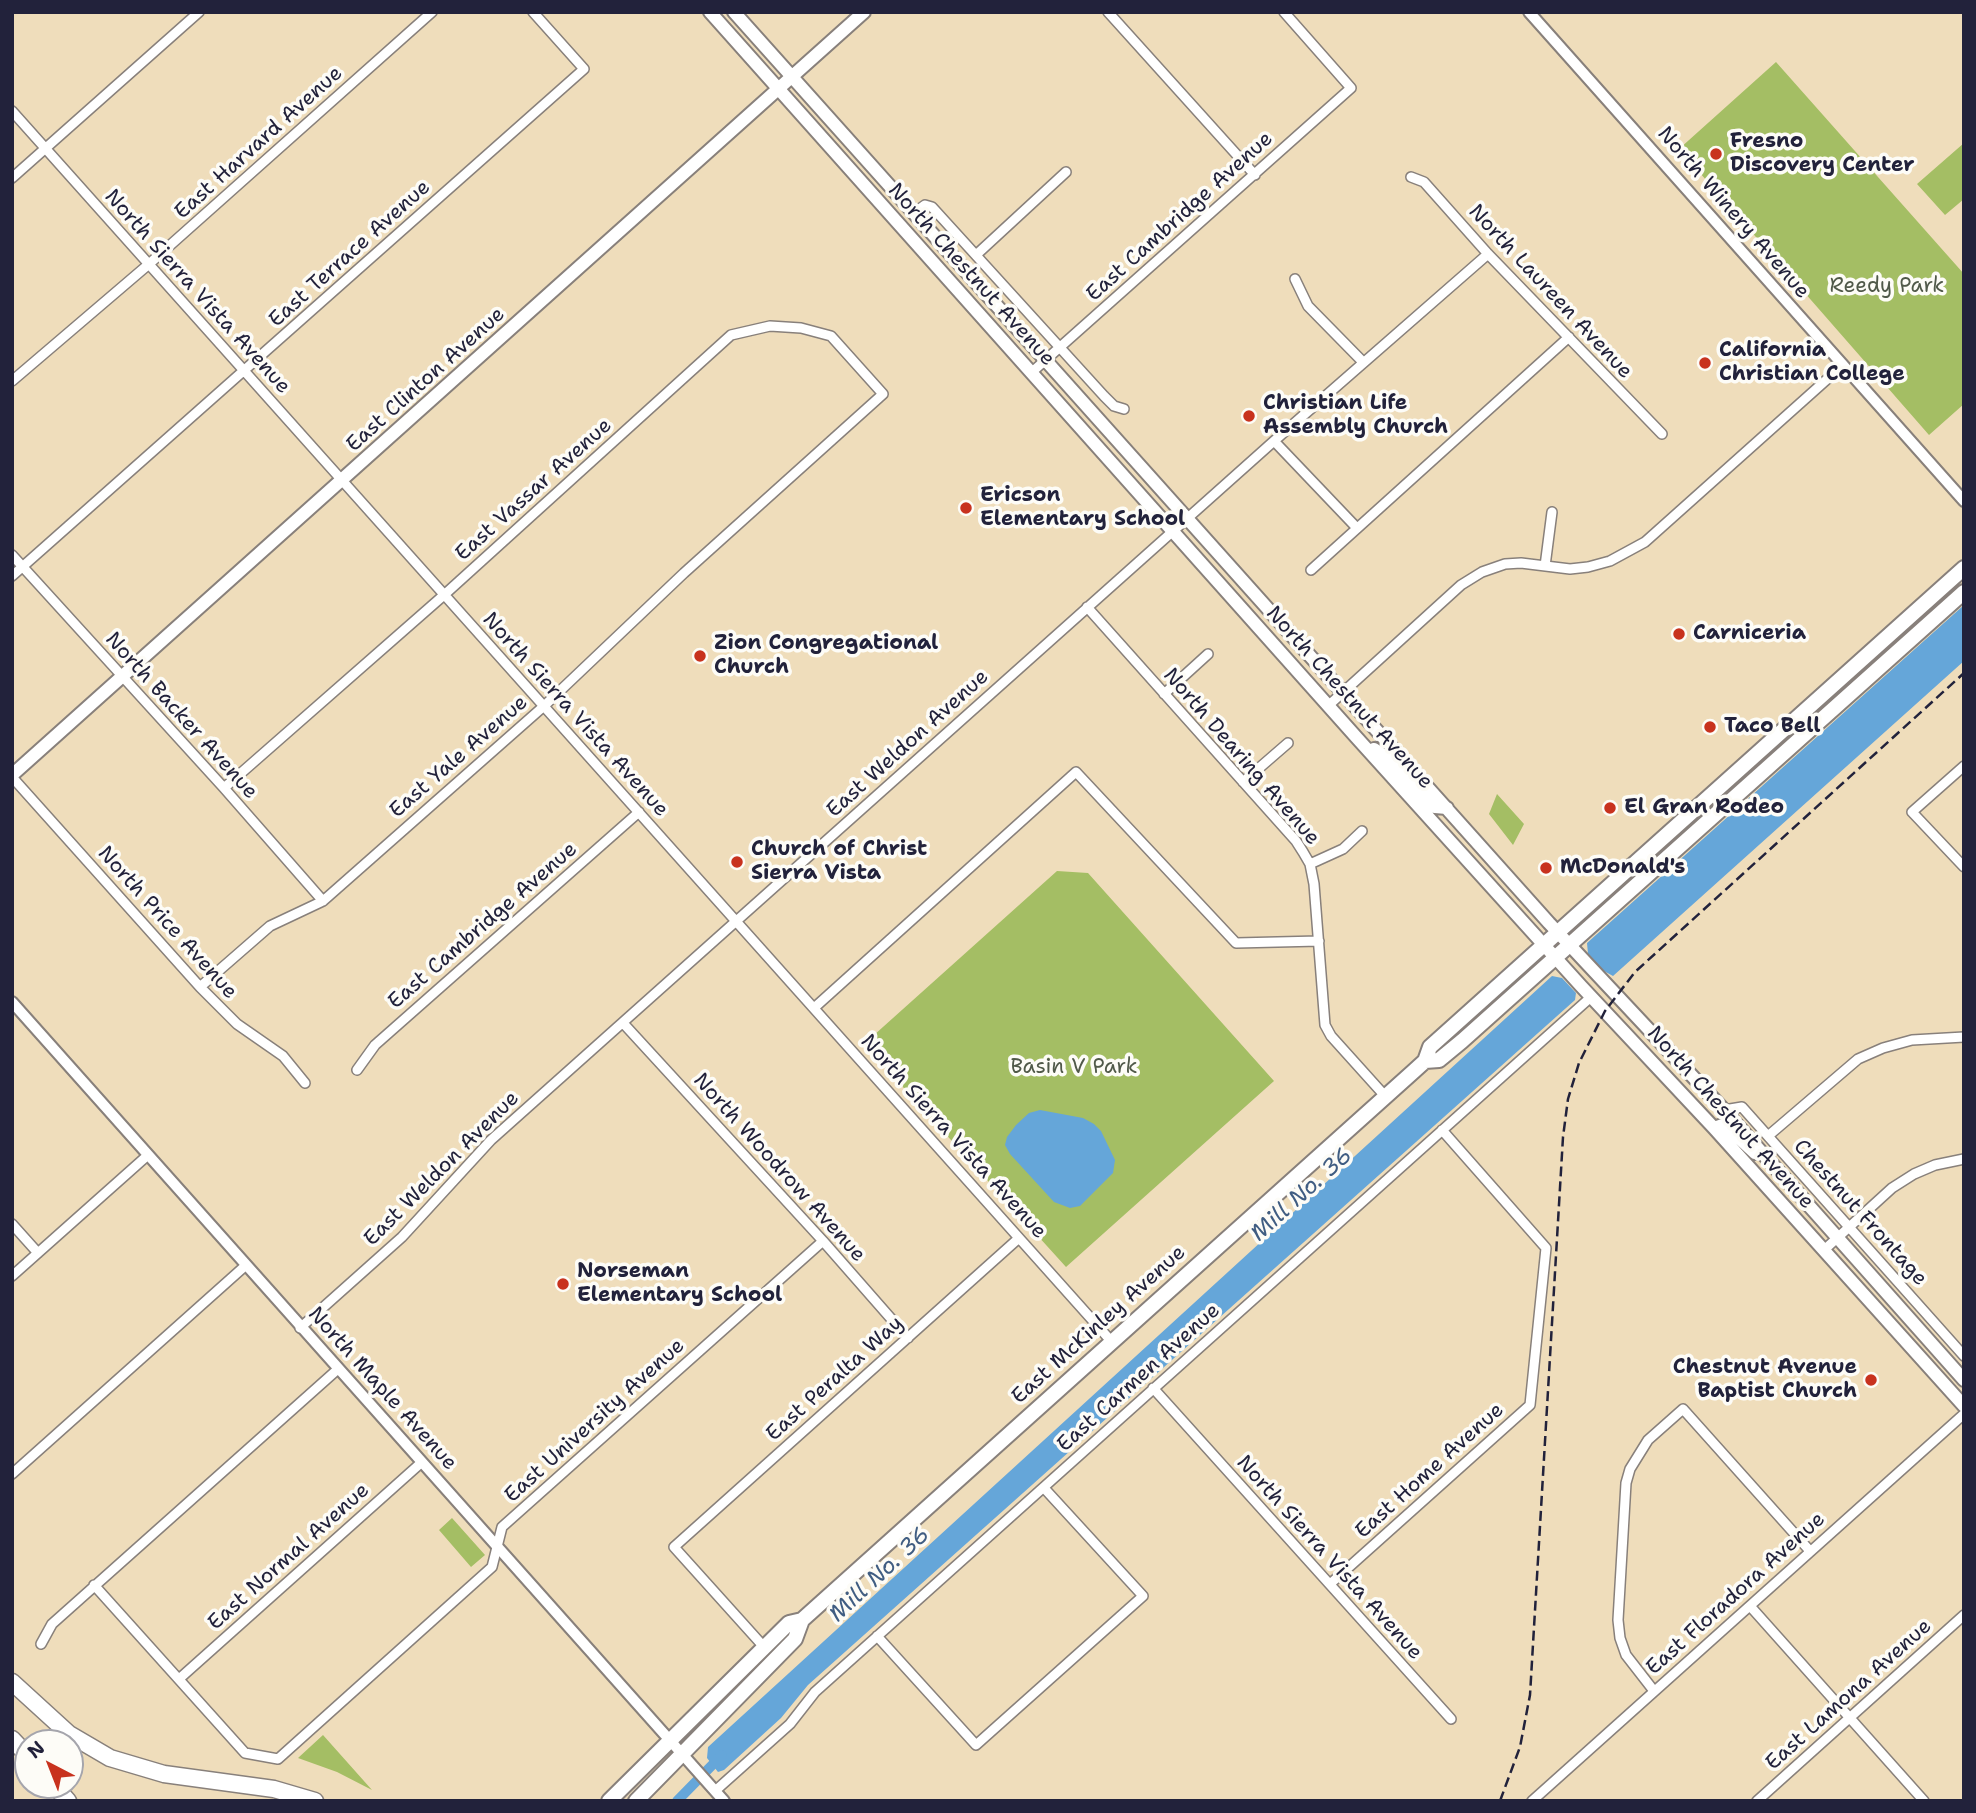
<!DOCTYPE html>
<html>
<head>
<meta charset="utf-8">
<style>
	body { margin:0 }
	#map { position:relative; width:1976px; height:1813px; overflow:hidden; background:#efddbb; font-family:"Shantell Sans",sans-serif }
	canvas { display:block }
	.frame { position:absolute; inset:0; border:14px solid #22223b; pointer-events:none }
	.north { position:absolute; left:14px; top:1729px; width:70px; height:70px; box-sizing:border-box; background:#fdfcf7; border:2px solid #a5a5ac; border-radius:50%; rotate:318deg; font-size:19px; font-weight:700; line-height:28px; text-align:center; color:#22223b }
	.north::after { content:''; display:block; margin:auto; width:24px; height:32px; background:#c8321e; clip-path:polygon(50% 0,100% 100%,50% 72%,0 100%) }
</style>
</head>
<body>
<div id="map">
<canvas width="1976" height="1813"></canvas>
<div class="frame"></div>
<div class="north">N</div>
</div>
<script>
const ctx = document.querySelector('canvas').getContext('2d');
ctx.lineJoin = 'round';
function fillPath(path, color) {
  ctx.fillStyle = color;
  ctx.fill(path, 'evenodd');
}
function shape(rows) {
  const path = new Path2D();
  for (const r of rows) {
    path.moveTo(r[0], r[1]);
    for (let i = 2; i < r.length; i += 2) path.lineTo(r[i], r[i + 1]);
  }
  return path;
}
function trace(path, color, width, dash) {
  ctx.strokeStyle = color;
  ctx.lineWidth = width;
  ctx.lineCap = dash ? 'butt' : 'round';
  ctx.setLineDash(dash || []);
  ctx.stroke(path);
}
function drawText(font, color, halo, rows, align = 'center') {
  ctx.font = font + ' "Shantell Sans",sans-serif';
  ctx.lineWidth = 7;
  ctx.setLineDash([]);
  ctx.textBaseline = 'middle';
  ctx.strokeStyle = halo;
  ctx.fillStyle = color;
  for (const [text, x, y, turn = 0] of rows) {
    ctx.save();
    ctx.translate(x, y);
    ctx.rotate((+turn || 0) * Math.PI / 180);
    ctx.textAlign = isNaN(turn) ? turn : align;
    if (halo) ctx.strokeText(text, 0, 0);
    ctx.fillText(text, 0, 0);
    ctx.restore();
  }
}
const green = shape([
	[1776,62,1964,274,1964,404,1929,435,1679,149],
	[1964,143,1964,199,1945,215,1917,184],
	[1497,794,1524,824,1513,845,1489,814],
	[1057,871,1088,873,1274,1081,1066,1267,864,1044],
	[452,1518,485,1555,471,1567,439,1530],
	[323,1735,372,1790,337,1772,298,1758]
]);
const water = shape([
	[1964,605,1964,661,1613,976,1602,970,1588,954,1587,943],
	[1552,976,1562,978,1576,993,1575,1000,808,1685,781,1718,724,1770,718,1772,707,1758,708,1747],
	[1040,1110,1083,1118,1094,1124,1101,1131,1115,1160,1113,1173,1080,1206,1070,1208,1054,1202,1010,1154,1005,1145,1007,1137,1016,1125,1029,1113]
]);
const canal = shape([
	[677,1801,722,1755]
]);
const minor = shape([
	[1108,12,1255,175],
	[12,111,1112,1342],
	[1411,177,1424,182,1488,254,1662,434],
	[12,178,199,12],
	[914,213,925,205,932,207,1104,396,1114,406,1124,409],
	[976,255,1066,172],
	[1295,279,1308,306,1363,362],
	[1032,372,1351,88,1284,12],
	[12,381,149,264,432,12],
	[1274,441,1356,527],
	[12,555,224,788,323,901],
	[1545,566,1552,512],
	[1311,570,1569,337],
	[12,576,584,69,533,12],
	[1087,607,1296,841,1303,852,1310,864,1314,884,1325,1025,1331,1036,1385,1096],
	[1164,694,1208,654],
	[1329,705,1461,585,1482,572,1505,564,1521,563,1570,569,1588,567,1610,561,1645,542,1843,365],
	[1964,766,1912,812,1964,867],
	[12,777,200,987,237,1024,283,1056,305,1083],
	[1243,782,1288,743],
	[1310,864,1343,849,1362,831],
	[200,987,270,926,323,901,544,706,684,573,883,394,831,336,801,328,770,326,731,335,444,595,224,788],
	[814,1008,1076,772,1236,943,1319,941],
	[623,1023,823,1241,908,1338],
	[357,1070,375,1045,639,812],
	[1724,1110,1742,1107,1964,1356],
	[1768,1136,1858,1059,1883,1048,1912,1040,1964,1037],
	[12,1224,38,1253],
	[1824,1250,1892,1188,1914,1174,1935,1165,1964,1159],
	[12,1276,148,1155],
	[300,1328,402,1237,491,1140,1274,441,1488,254],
	[1153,1388,1451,1719],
	[12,1474,245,1266],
	[1330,1584,1530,1405,1546,1248,1442,1130],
	[94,1585,245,1753,278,1759,492,1567,502,1527,823,1241],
	[1750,1606,1924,1801],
	[877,1636,976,1745,1143,1596,1044,1488],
	[41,1644,52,1624,338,1369],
	[764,1647,674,1547,1019,1238],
	[179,1679,422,1462],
	[1654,1691,1626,1655,1620,1638,1618,1620,1626,1483,1630,1469,1648,1440,1683,1409,1810,1551],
	[715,1791,790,1724,815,1692,1591,997],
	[1532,1801,1964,1414],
	[1757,1801,1964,1615]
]);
const tertiary = shape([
	[1529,12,1964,501],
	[12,1002,724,1801]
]);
const secondary = shape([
	[710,12,1357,738,1581,986,1714,1128,1964,1406],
	[734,12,1549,923,1724,1110,1964,1380],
	[1374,749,1390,760,1428,802,1435,807,1447,808],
	[12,775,864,12],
	[1714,1128,1722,1125,1727,1127,1755,1153]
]);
const primary = shape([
	[1425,1061,1439,1060,1462,1041,1964,592],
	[609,1801,789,1623,802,1620],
	[636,1801,795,1639,802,1620,1414,1071,1425,1061,1430,1047,1964,568]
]);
const motorway = shape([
	[12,1682,69,1734,110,1758,164,1774,274,1789,315,1801],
	[12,1739,28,1756],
	[54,1785,68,1801]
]);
const rail = shape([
	[1500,1801,1520,1747,1530,1695,1563,1137,1568,1099,1579,1063,1605,1011,1635,972,1964,673]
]);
const markers = [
	[1716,154,7,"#c8321e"],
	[1705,363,7,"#c8321e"],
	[1249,416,7,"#c8321e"],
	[966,508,7,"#c8321e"],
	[1679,634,7,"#c8321e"],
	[700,656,7,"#c8321e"],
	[1710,727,7,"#c8321e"],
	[1610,808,7,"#c8321e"],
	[737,862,7,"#c8321e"],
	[1546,868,7,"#c8321e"],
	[563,1284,7,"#c8321e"],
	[1871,1380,7,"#c8321e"]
];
const poiNames = [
	["Fresno",1730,142],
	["Discovery Center",1730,166],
	["California",1719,351],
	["Christian College",1719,375],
	["Christian Life",1263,404],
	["Assembly Church",1263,428],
	["Ericson",980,496],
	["Elementary School",980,520],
	["Carniceria",1693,634],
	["Zion Congregational",714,644],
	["Church",714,668],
	["Taco Bell",1724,727],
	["El Gran Rodeo",1624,808],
	["Church of Christ",751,850],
	["Sierra Vista",751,874],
	["McDonald's",1560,868],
	["Norseman",577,1272],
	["Elementary School",577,1296],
	["Chestnut Avenue",1857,1368,"right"],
	["Baptist Church",1857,1392,"right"]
];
const streetNames = [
	["East Harvard Avenue",259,143,-42],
	["North Winery Avenue",1733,213,49],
	["East Cambridge Avenue",1180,217,-42],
	["East Terrace Avenue",350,254,-42],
	["North Chestnut Avenue",971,275,48],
	["North Sierra Vista Avenue",197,292,48],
	["North Laureen Avenue",1550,292,47],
	["East Clinton Avenue",426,380,-42],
	["East Vassar Avenue",534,490,-42],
	["North Chestnut Avenue",1349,698,48],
	["North Sierra Vista Avenue",575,715,48],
	["North Backer Avenue",181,716,48],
	["East Weldon Avenue",908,744,-42],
	["East Yale Avenue",459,757,-41],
	["North Dearing Avenue",1241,757,49],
	["North Price Avenue",167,923,48],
	["East Cambridge Avenue",483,926,-41],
	["North Chestnut Avenue",1730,1118,48],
	["North Sierra Vista Avenue",953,1137,48],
	["North Woodrow Avenue",779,1168,48],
	["East Weldon Avenue",442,1169,-45],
	["Chestnut Frontage",1860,1213,48],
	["East McKinley Avenue",1099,1325,-42],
	["East Carmen Avenue",1139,1378,-42],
	["East Peralta Way",835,1379,-42],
	["North Maple Avenue",382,1389,48],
	["East University Avenue",595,1421,-42],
	["East Home Avenue",1430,1471,-42],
	["East Normal Avenue",289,1557,-42],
	["North Sierra Vista Avenue",1329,1558,48],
	["East Floradora Avenue",1736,1594,-42],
	["East Lamona Avenue",1849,1695,-42]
];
const parkNames = [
	["Reedy Park",1887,287],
	["Basin V Park",1074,1068]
];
const waterNames = [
	["Mill No. 36",1302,1195,-42],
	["Mill No. 36",880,1575,-43]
];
fillPath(green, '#a4be64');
fillPath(water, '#65a6d9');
trace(canal, '#65a6d9', 10);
trace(minor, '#88807b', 12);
trace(tertiary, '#88807b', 14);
trace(secondary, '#88807b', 16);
trace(primary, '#88807b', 18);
trace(motorway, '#88807b', 19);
trace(minor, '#fff', 9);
trace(tertiary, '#fff', 10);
trace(secondary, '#fff', 12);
trace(primary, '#fff', 14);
trace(motorway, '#fff', 16);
trace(rail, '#22223b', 2.5, [10, 5]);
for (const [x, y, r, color] of markers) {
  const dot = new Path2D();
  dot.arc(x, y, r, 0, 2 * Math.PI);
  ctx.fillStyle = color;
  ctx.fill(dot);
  trace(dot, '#fdfcf7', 2.5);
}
drawText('bold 21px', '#22223b', '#fdfcf7', poiNames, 'left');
drawText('21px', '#22223b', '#fdfcf7', streetNames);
drawText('21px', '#505949', '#fdfcf7', parkNames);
drawText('italic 23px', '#405d82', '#fdfcf7', waterNames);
</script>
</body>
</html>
